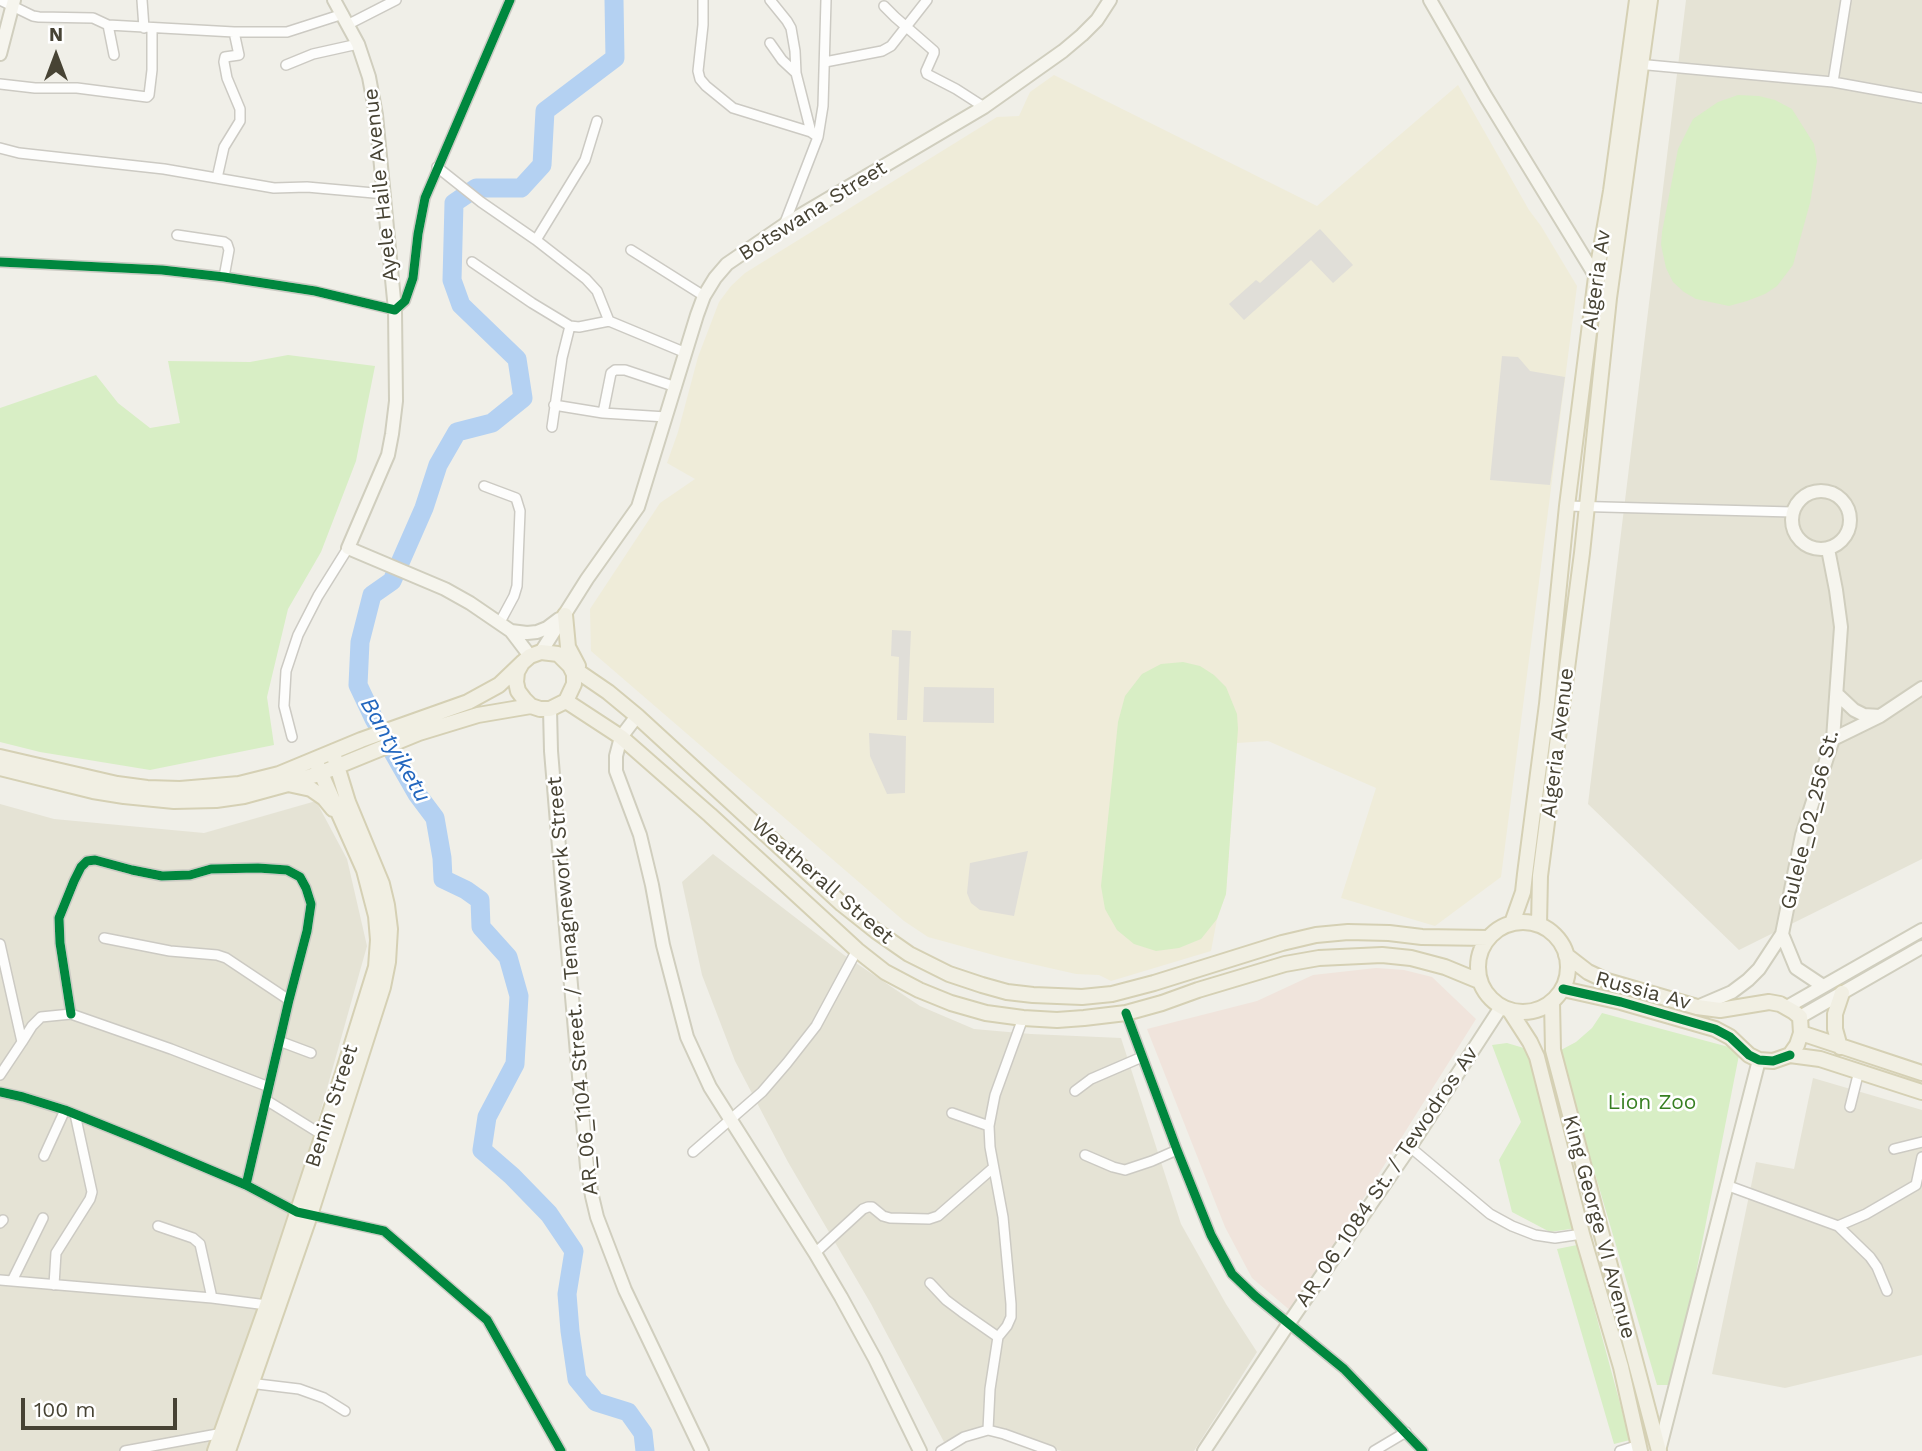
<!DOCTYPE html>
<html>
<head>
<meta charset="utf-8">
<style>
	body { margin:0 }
	#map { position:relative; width:1922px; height:1451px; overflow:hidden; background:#f0efe8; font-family:"Work Sans",sans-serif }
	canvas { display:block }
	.north { position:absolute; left:21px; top:21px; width:70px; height:70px; -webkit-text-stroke:5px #fff; paint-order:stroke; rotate:0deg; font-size:19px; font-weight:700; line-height:28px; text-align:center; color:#474334 }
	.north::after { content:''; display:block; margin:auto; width:24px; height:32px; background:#474334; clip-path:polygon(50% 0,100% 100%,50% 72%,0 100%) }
	.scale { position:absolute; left:21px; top:1398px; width:156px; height:32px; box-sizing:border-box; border:4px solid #474334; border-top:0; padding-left:9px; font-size:21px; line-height:24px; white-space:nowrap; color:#474334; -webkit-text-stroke:5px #fff; paint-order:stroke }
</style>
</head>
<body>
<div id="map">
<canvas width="1922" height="1451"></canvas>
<div class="north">N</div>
<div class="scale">100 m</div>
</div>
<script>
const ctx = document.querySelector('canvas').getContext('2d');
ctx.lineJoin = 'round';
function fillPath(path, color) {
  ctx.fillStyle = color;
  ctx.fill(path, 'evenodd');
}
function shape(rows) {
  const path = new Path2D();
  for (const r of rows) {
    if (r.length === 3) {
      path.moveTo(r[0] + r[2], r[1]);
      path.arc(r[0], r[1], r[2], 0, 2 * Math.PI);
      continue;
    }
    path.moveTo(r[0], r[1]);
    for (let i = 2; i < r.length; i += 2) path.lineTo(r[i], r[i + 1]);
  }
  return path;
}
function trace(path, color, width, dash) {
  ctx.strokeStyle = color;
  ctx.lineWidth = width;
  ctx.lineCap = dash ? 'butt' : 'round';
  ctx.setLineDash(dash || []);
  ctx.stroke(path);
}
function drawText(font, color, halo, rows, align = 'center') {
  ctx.font = font + ' "Work Sans",sans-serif';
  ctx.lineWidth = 5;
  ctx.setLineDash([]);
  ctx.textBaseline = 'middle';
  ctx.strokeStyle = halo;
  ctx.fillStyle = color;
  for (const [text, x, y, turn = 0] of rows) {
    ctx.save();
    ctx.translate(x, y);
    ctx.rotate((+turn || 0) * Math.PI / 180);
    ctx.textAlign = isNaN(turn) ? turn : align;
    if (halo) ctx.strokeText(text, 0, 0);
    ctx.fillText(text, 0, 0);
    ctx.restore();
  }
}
const residential = shape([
	[1686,0,1922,0,1922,859,1739,950,1588,804],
	[316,801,347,859,367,946,288,1227,207,1451,0,1451,0,804,54,819,204,833],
	[713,854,844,955,920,1006,974,1029,1031,1034,1121,1038,1181,1224,1226,1304,1257,1352,1194,1451,1062,1451,989,1432,981,1427,944,1442,871,1304,788,1162,735,1061,702,975,682,882],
	[1813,1078,1922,1110,1922,1355,1785,1388,1712,1374,1756,1162,1794,1169]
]);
const education = shape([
	[1054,75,1317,206,1458,85,1529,210,1541,226,1577,286,1501,877,1435,926,1341,898,1376,788,1268,741,1237,743,1226,894,1217,919,1211,951,1111,981,1099,975,1076,974,1001,957,928,937,904,921,591,651,590,609,660,503,695,479,667,463,678,432,698,357,719,302,731,286,745,273,997,117,1019,116,1030,92]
]);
const medical = shape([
	[1376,968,1404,970,1432,977,1476,1019,1292,1312,1252,1278,1225,1227,1147,1029,1257,1001,1313,975]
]);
const green = shape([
	[1738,95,1759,96,1775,100,1792,109,1814,144,1817,161,1810,203,1793,265,1777,286,1765,294,1747,301,1729,306,1696,299,1684,292,1673,282,1666,268,1661,245,1662,232,1678,149,1693,119,1718,102],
	[288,355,375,366,356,461,321,552,288,609,267,697,274,745,150,770,40,752,0,742,0,408,96,375,118,403,150,428,180,423,168,361,250,362],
	[1183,662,1200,666,1214,675,1226,687,1237,714,1238,729,1226,894,1217,919,1201,939,1179,948,1156,951,1134,944,1117,930,1105,909,1101,886,1118,722,1125,696,1142,674,1161,664],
	[1602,1013,1740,1050,1674,1385,1657,1385,1559,1051,1576,1042,1592,1028],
	[1507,1043,1527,1049,1577,1228,1550,1232,1512,1212,1499,1160,1521,1122,1492,1045],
	[1577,1245,1630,1440,1614,1444,1557,1249]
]);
const parking = shape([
	[1320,229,1353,265,1333,283,1311,260,1244,320,1229,304,1256,280,1260,283],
	[1502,356,1518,357,1530,371,1565,377,1550,485,1490,480],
	[892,630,911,631,907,720,897,720,899,657,891,656],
	[924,687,994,688,994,723,923,722],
	[869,733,906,736,905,793,887,794,870,756],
	[1028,851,1014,916,980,910,971,903,967,893,970,863]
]);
const river = shape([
	[614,0,615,58,545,111,542,165,521,188,476,188,454,203,452,280,461,305,517,359,523,398,492,423,457,432,438,465,424,508,392,581,372,595,360,642,358,685,374,719,417,794,435,818,442,858,443,879,466,890,480,900,481,927,508,957,519,996,515,1064,487,1117,482,1150,512,1176,549,1214,574,1251,567,1294,570,1331,577,1379,596,1402,628,1412,643,1433,645,1451]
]);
const street = shape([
	[0,0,33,16,39,17,93,18,108,25,234,32,287,32,343,14],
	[142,0,144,28],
	[703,0,703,25,698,71,700,79,706,86,733,108,811,132,818,137],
	[770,0,787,21,791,28,795,51,796,73,811,132],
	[884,6,895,17,934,51,934,53,926,71,927,74,956,89,984,107],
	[349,24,396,0],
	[108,25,114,55],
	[770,43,782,60,796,73],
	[825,62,882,51,891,46,927,0],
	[1637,64,1833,82,1922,98],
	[286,65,313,54,358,44],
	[1833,82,1846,0],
	[0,84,35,88,77,88,147,97,149,95,152,70,152,28],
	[0,148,19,153,164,169,274,188,307,187,385,194],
	[437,167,481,202,536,240,586,279,597,291,609,321],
	[217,178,224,147,240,121,240,109,227,78,224,62,225,57,239,55,234,32],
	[784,225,818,137,823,106,826,0],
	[177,235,224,242,227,244,229,250,224,277],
	[536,240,585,160,597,121],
	[631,250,704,296],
	[0,262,162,270,224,277,315,291,395,310,405,301,413,278,418,234,425,198,510,0],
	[472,262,532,303,570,326,579,327,609,321,686,353],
	[554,405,603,413],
	[666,417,603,413,611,373,615,370,625,370,676,387],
	[552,427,562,358,570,326],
	[484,486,516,498,520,511,517,586,514,596,500,622],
	[1567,506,1792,512],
	[292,737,284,706,286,671,298,635,318,596,348,548],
	[104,938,170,951,217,955,226,958,289,1000],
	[0,944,22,1042,0,1075],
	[1126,1013,1177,1150,1211,1235,1232,1274,1255,1296,1344,1369,1423,1451],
	[71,1014,60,943,59,918,74,881,81,867,87,861,95,860,132,870,162,876,190,875,211,869,258,868,287,870,300,877,306,888,311,904,307,931,289,1000,246,1185],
	[279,1041,311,1053],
	[22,1042,32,1026,41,1017,71,1014,171,1049,269,1087],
	[1075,1091,1091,1079,1142,1057],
	[0,1092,23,1097,65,1110,142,1141,246,1185,297,1212,384,1231,487,1320,561,1451],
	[266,1100,324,1136],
	[1850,1107,1859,1071],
	[952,1113,989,1126],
	[1410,1147,1490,1214,1512,1226,1535,1235,1555,1238,1582,1234],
	[1894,1149,1922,1142],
	[693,1152,762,1092,787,1063,816,1026,857,950],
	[1085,1155,1113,1167,1125,1170,1152,1161,1177,1150],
	[44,1156,65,1110],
	[1726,1185,1838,1226,1866,1214,1916,1185,1922,1157],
	[0,1223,3,1220],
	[158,1226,193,1238,200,1244,212,1298],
	[1838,1226,1870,1257,1877,1267,1887,1291],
	[815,1253,863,1209,868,1207,872,1207,883,1216,890,1218,929,1219,938,1216,993,1168],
	[0,1280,212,1298,267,1305],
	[12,1281,43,1218],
	[930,1283,946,1300,962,1312,998,1337],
	[54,1285,56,1253,90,1199,92,1192,75,1114],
	[249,1383,299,1389,324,1398,345,1411],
	[988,1430,990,1389,998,1337,1007,1326,1011,1317,1011,1304,1003,1217,990,1147,989,1126,995,1095,1023,1018],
	[125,1451,223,1433],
	[941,1451,964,1437,988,1430,1004,1434,1051,1451],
	[1374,1451,1406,1432],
	[1620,1451,1639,1445]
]);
const secondary = shape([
	[334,0,358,44,369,77,376,115,395,310,396,401,392,434,388,455,348,548,445,589,470,603,511,631,530,656],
	[1430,0,1486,97,1598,280],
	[0,54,14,0],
	[1821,520,29],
	[511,631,527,633,537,632,547,628,559,619],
	[541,652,587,579,638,507,697,315,704,296,715,278,727,264,784,225,984,107,1063,51,1082,35,1097,20,1110,0],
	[1837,694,1854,710,1864,715,1880,716],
	[550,709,551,751,562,883,587,1167,592,1196,597,1217,625,1290,702,1451],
	[637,716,621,737,616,756,616,771,640,835,652,885,663,945,687,1037,710,1087,815,1253,841,1297,875,1359,920,1451],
	[1833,739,1880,716,1922,688],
	[1782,934,1796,968,1823,986],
	[1697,1007,1732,992,1748,980,1759,969,1782,934,1802,835,1833,739,1841,627,1836,590,1828,549],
	[1787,1007,1922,930],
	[1800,1017,1922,947],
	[1204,1451,1289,1323,1410,1147,1501,1007],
	[1659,1451,1759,1060]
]);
const primary = shape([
	[565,615,568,647,578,666],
	[570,666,608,692,637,716,842,904,876,931,909,954,949,974,982,985,1007,992,1033,995,1082,997,1112,994,1154,983,1282,943,1316,935,1348,932,1389,933,1422,937,1488,938],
	[566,701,621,737,710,815,857,950,885,972,919,990,951,1003,986,1013,1023,1018,1057,1020,1084,1018,1126,1013,1162,1003,1198,990,1285,964,1319,958,1382,955,1411,958,1445,967,1479,981],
	[0,757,117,784,147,788,180,789,239,784,279,774,361,740,468,702,499,685,522,663,530,656,541,652,558,654,570,666,574,674,574,684,566,701,550,709,540,709,531,706,524,699,518,691,516,682,517,672,522,663],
	[0,768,93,791,124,796,174,801,216,800,244,796,288,784,321,773,419,733,478,715,531,706],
	[288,784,311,789,324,798,333,809],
	[1523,967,45],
	[1512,923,1523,892,1525,874,1547,704,1567,506,1596,277,1611,191,1637,0],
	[1539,925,1540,876,1582,553,1609,298,1650,0],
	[1563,989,1621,1002,1715,1029,1730,1037,1749,1055,1759,1060,1773,1061,1790,1055,1797,1045,1801,1033,1800,1017,1794,1012,1780,1004,1769,1002,1720,1010,1697,1007,1607,981,1588,972,1566,955],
	[1552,1002,1553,1050,1659,1451],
	[1510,1011,1530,1042,1537,1057,1582,1234,1621,1367,1640,1451],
	[1801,1033,1922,1073],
	[1840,1047,1835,1029,1835,1014,1842,993],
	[1790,1055,1820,1059,1922,1092],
	[215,1451,267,1305,343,1073,376,967,378,940,376,916,364,870,315,760],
	[228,1451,310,1215,383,987,388,962,390,929,387,905,382,884,348,802,333,753]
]);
const cycleway = shape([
	[0,262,162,270,224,277,315,291,395,310,405,301,413,278,418,234,425,198,510,0],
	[1563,989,1621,1002,1715,1029,1730,1037,1749,1055,1759,1060,1773,1061,1790,1055],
	[1126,1013,1177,1150,1211,1235,1232,1274,1255,1296,1344,1369,1423,1451],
	[71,1014,60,943,59,918,74,881,81,867,87,861,95,860,132,870,162,876,190,875,211,869,258,868,287,870,300,877,306,888,311,904,307,931,289,1000,246,1185],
	[0,1092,23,1097,65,1110,142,1141,246,1185,297,1212,384,1231,487,1320,561,1451]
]);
const streetNames = [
	["Ayele Haile Avenue",381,185,-96],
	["Botswana Street",813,211,-32],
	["Algeria Av",1597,280,-82],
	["Algeria Avenue",1558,743,-83],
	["Gulele_02_256 St.",1810,820,-76],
	["Weatherall Street",822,881,41],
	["AR_06_1104 Street. / Tenagnework Street",573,986,-95],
	["Russia Av",1643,991,15],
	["Benin Street",332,1106,-72],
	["AR_06_1084 St. / Tewodros Av",1387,1177,-56],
	["King George VI Avenue",1599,1227,75]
];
const parkNames = [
	["Lion Zoo",1652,1103]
];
const waterNames = [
	["Bantyiketu",395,750,60]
];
fillPath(residential, '#e5e3d5');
fillPath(education, '#efecd9');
fillPath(medical, '#f0e4dc');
fillPath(green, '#d8eec5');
fillPath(parking, '#e0ded8');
trace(river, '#b4d1f2', 19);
trace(street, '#cccac3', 12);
trace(secondary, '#d0cebe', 16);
trace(primary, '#d5d0b4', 18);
trace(street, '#fdfdfc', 9);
trace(secondary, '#f6f5ee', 12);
trace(primary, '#f1efe3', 14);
trace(cycleway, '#00873e', 9);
drawText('21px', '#474334', '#fff', streetNames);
drawText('21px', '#377f21', '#fff', parkNames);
drawText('italic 23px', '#2266be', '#fff', waterNames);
</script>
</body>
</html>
